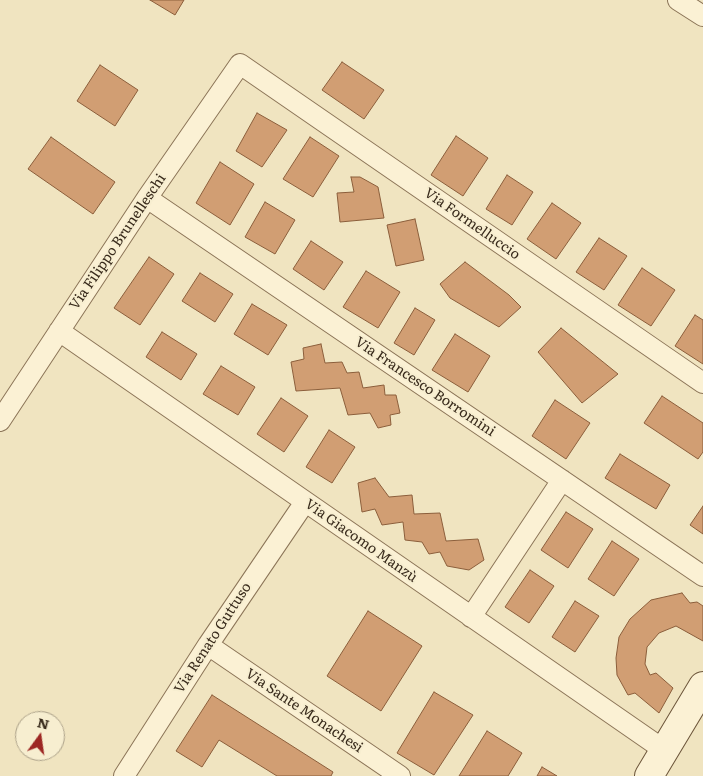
<!DOCTYPE html>
<html>
<head>
<meta charset="utf-8">
<style>
	body { margin:0 }
	#map { position:relative; width:703px; height:776px; overflow:hidden; background:#f0e4c0; font-family:Literata,serif }
	canvas { display:block }
	.north { position:absolute; left:15px; top:711px; width:50px; height:50px; box-sizing:border-box; background:#f7eed0; border:1px solid #aba088; border-radius:50%; rotate:14deg; font-size:14px; font-weight:700; line-height:20px; text-align:center; color:#392b1c }
	.north::after { content:''; display:block; margin:auto; width:18px; height:22px; background:#9d2723; clip-path:polygon(50% 0,100% 100%,50% 72%,0 100%) }
</style>
</head>
<body>
<div id="map">
<canvas width="703" height="776"></canvas>
<div class="north">N</div>
</div>
<script>
const ctx = document.querySelector('canvas').getContext('2d');
ctx.lineJoin = 'round';
function fillPath(path, color) {
  ctx.fillStyle = color;
  ctx.fill(path, 'evenodd');
}
function shape(rows) {
  const path = new Path2D();
  for (const r of rows) {
    path.moveTo(r[0], r[1]);
    for (let i = 2; i < r.length; i += 2) path.lineTo(r[i], r[i + 1]);
  }
  return path;
}
function trace(path, color, width, dash) {
  ctx.strokeStyle = color;
  ctx.lineWidth = width;
  ctx.lineCap = dash ? 'butt' : 'round';
  ctx.setLineDash(dash || []);
  ctx.stroke(path);
}
function drawText(font, color, halo, rows, align = 'center') {
  ctx.font = font + ' Literata,serif';
  ctx.lineWidth = 4;
  ctx.setLineDash([]);
  ctx.textBaseline = 'middle';
  ctx.strokeStyle = halo;
  ctx.fillStyle = color;
  for (const [text, x, y, turn = 0] of rows) {
    ctx.save();
    ctx.translate(x, y);
    ctx.rotate((+turn || 0) * Math.PI / 180);
    ctx.textAlign = isNaN(turn) ? turn : align;
    if (halo) ctx.strokeText(text, 0, 0);
    ctx.fillText(text, 0, 0);
    ctx.restore();
  }
}
const building = shape([
	[150,0,184,0,175,15,150,0],
	[342,62,384,90,364,119,322,90,342,62],
	[100,65,138,90,115,126,77,101,100,65],
	[257,113,287,130,262,167,236,151,257,113],
	[456,136,488,158,463,196,431,175,456,136],
	[51,137,115,182,93,214,28,169,51,137],
	[310,137,339,156,313,197,283,179,310,137],
	[220,162,254,184,230,225,196,203,220,162],
	[507,175,533,192,512,225,486,209,507,175],
	[351,177,360,177,378,187,384,218,340,222,337,193,354,192,351,177],
	[265,202,295,220,275,254,245,237,265,202],
	[552,203,581,223,556,259,527,239,552,203],
	[415,219,424,260,396,266,387,225,415,219],
	[599,238,627,256,604,290,576,272,599,238],
	[311,241,343,262,324,290,293,269,311,241],
	[149,257,174,274,140,325,114,308,149,257],
	[465,262,509,295,521,307,499,327,450,298,440,284,465,262],
	[642,268,675,290,651,326,618,305,642,268],
	[366,271,400,292,378,328,343,307,366,271],
	[200,273,233,294,215,322,182,301,200,273],
	[252,304,287,325,268,355,234,334,252,304],
	[415,308,435,320,414,355,394,343,415,308],
	[695,315,703,320,703,364,675,346,695,315],
	[561,328,618,374,582,403,538,352,561,328],
	[162,332,197,354,181,380,146,357,162,332],
	[455,334,490,356,468,392,432,370,455,334],
	[321,344,325,363,342,362,347,373,359,372,363,388,384,385,385,395,396,395,400,413,390,415,391,425,378,428,370,413,348,415,340,388,296,391,291,362,304,359,303,348,321,344],
	[221,366,255,387,238,415,203,394,221,366],
	[662,396,703,423,703,452,698,459,644,423,662,396],
	[281,398,308,416,284,452,257,434,281,398],
	[555,400,590,423,566,459,532,436,555,400],
	[329,430,355,447,332,483,306,467,329,430],
	[620,454,670,485,656,509,605,478,620,454],
	[375,478,389,497,412,495,414,514,440,513,446,541,478,539,484,560,469,570,447,566,440,552,429,554,422,542,405,540,403,522,382,525,375,509,362,512,358,483,375,478],
	[703,506,703,534,690,525,703,506],
	[566,512,593,529,568,568,541,550,566,512],
	[612,541,639,559,614,596,588,579,612,541],
	[530,570,554,586,529,623,505,607,530,570],
	[682,593,690,603,697,602,703,606,703,641,676,626,659,633,647,647,645,664,650,675,656,673,673,688,659,713,635,693,628,695,617,675,616,658,619,637,630,619,651,600,682,593],
	[575,601,599,616,575,652,552,637,575,601],
	[368,611,422,646,381,711,327,676,368,611],
	[434,692,473,715,434,775,397,753,434,692],
	[212,695,333,772,331,776,277,776,219,740,202,767,176,751,212,695],
	[487,731,522,753,508,776,459,776,487,731],
	[542,767,557,776,537,776,542,767]
]);
const street = shape([
	[678,0,703,16],
	[147,198,703,576],
	[59,331,664,750],
	[0,421,147,198,240,64,703,383],
	[471,617,562,480],
	[208,645,400,776],
	[124,776,208,645,305,502]
]);
const secondary = shape([
	[649,776,703,686]
]);
const streetNames = [
	["Via Formelluccio",472,224,35],
	["Via Filippo Brunelleschi",118,242,-56],
	["Via Francesco Borromini",425,387,34],
	["Via Giacomo Manzù",361,541,35],
	["Via Renato Guttuso",213,638,-57],
	["Via Sante Monachesi",304,711,34]
];
fillPath(building, '#d19e73');
trace(building, '#8b5e3b', 1);
trace(street, '#8b7457', 22);
trace(secondary, '#6c553a', 30);
trace(street, '#fbf1d4', 20);
trace(secondary, '#fbf1d4', 28);
drawText('14px', '#392b1c', '#f7eed0', streetNames);
</script>
</body>
</html>
